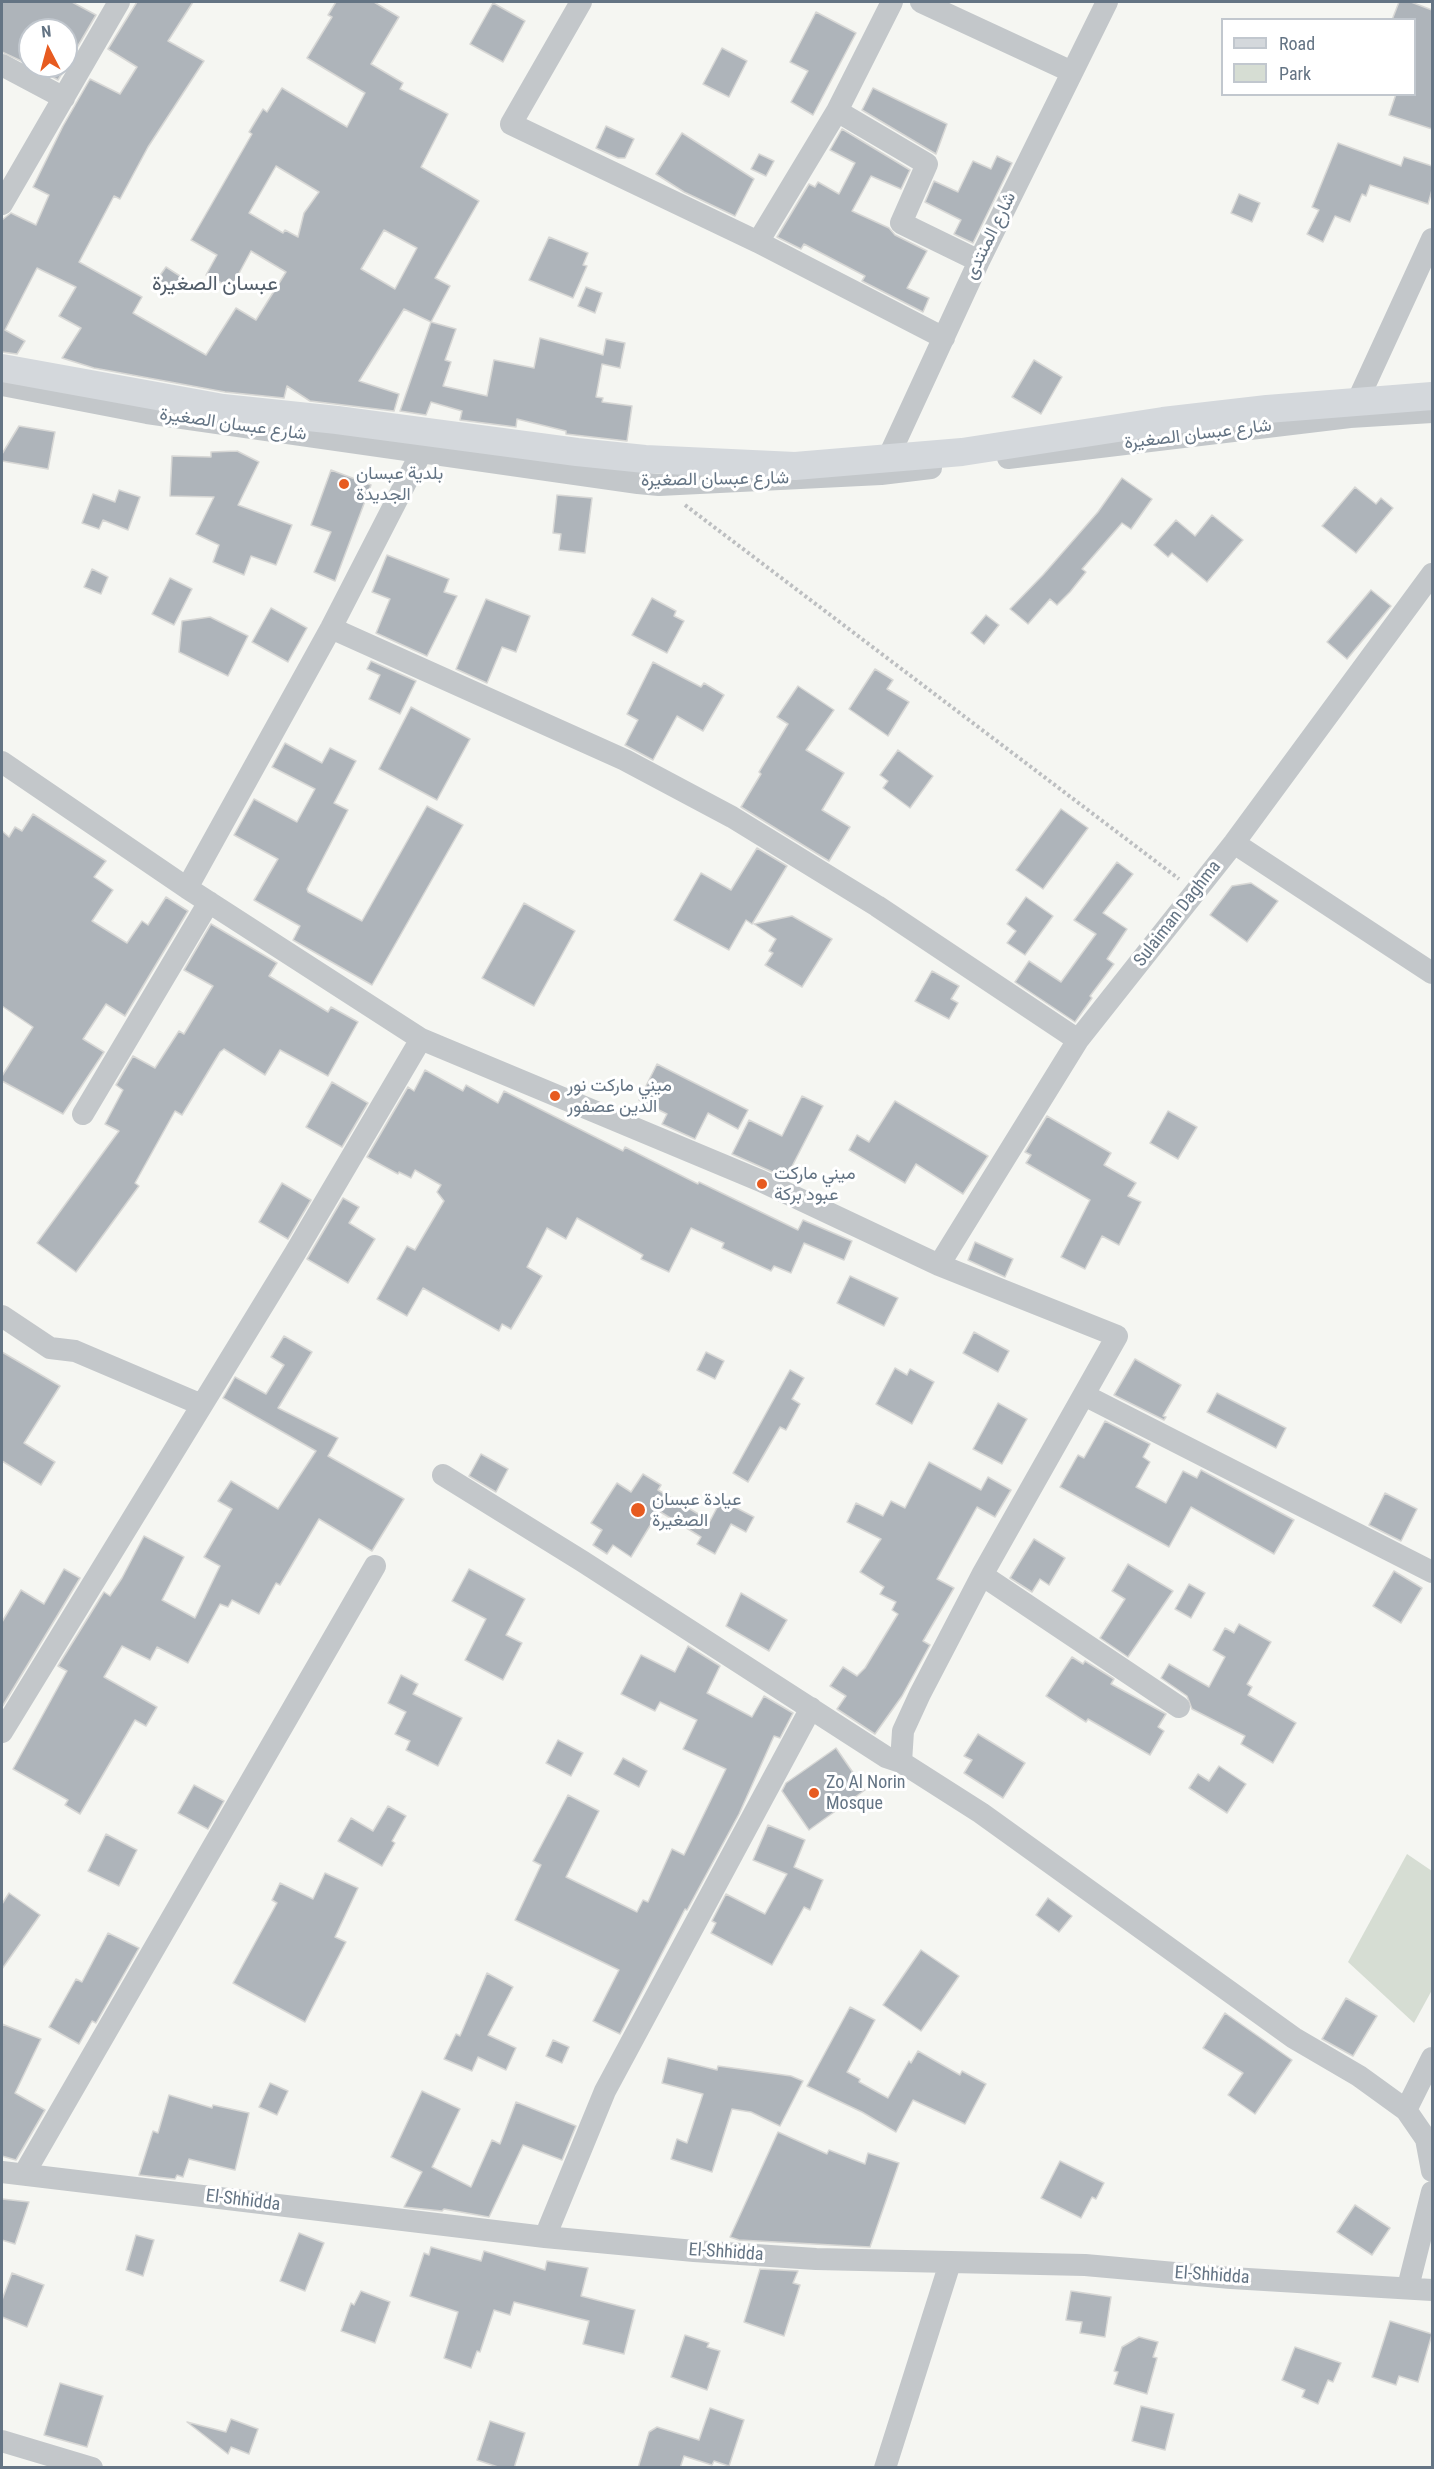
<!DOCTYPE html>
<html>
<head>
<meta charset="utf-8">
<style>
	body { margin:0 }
	#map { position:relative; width:1434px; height:2469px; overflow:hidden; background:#f5f6f2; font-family:"Roboto Condensed",sans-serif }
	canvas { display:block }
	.frame { position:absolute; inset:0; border:3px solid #647484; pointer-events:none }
	.legend { position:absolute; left:1221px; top:18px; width:195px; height:78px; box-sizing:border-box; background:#fff; border:2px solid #c1c7ce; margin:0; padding:8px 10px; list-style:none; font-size:18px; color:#647484 }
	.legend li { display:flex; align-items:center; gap:12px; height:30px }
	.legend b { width:30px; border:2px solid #c1c7ce }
	.north { position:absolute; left:18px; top:18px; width:60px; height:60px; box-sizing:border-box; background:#fff; border:2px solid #c1c7ce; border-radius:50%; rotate:354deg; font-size:16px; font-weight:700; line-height:24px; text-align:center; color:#647484 }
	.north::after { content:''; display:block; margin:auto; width:21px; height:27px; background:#e75b20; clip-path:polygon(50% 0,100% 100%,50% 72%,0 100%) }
</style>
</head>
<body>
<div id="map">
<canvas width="1434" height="2469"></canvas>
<div class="frame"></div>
<ul class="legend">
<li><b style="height:8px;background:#d4d8dc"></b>Road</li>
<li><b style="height:16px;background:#d6ddd3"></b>Park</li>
</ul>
<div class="north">N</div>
</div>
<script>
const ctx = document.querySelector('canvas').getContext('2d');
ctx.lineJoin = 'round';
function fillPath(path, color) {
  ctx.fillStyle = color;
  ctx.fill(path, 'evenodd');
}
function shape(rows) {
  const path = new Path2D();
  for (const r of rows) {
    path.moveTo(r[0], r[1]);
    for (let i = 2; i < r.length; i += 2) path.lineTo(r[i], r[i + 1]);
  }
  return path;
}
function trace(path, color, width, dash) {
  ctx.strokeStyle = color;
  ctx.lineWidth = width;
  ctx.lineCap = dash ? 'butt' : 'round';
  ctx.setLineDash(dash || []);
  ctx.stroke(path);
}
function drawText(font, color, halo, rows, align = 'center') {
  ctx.font = font + ' "Roboto Condensed",Vazirmatn,sans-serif';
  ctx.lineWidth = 6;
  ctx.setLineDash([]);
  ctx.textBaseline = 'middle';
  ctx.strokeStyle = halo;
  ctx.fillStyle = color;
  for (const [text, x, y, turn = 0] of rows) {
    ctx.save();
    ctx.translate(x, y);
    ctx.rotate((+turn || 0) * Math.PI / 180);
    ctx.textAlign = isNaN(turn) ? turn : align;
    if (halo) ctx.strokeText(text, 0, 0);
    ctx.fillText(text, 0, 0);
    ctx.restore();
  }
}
const green = shape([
	[1407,1854,1432,1871,1432,1990,1414,2023,1348,1962]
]);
const building = shape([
	[2,2,72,2,96,15,58,80,33,66,66,66,66,30,30,30,30,65,2,52,2,2],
	[137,2,193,2,168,41,204,61,148,147,120,199,114,196,79,262,142,297,133,313,206,355,236,308,256,320,286,272,251,251,231,288,206,275,217,255,191,240,252,134,249,132,263,109,267,112,282,88,347,127,365,93,307,58,332,17,328,15,336,2,374,2,399,17,371,64,403,83,400,89,448,114,421,167,479,201,435,278,450,286,431,322,456,329,445,360,451,362,443,386,487,396,494,360,534,368,540,338,603,355,606,339,625,343,620,368,602,364,596,397,603,398,602,402,632,406,627,441,566,434,566,431,517,419,516,427,460,420,462,411,431,402,426,415,400,411,431,322,404,309,359,381,399,394,394,411,310,401,287,386,284,398,225,392,94,368,62,358,81,328,59,316,76,287,37,268,5,330,25,341,17,354,2,352,2,220,11,213,36,225,49,195,33,187,63,126,90,79,120,94,137,67,108,49,137,2],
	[276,166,319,192,304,213,298,237,285,230,283,233,249,213,276,166],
	[384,230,417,248,395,289,361,269,384,230],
	[1399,2,1411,2,1432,10,1432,129,1389,115,1396,94,1414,94,1414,20,1392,20,1399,2],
	[493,3,525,21,503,62,470,44,493,3],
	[816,12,856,33,813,115,791,102,808,71,790,62,816,12],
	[722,48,747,61,729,97,703,84,722,48],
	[873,88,947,124,936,154,862,110,873,88],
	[606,126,634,139,625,158,618,158,596,148,606,126],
	[842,129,910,170,901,189,871,176,852,211,889,228,895,235,927,251,907,288,929,298,923,312,862,281,865,276,804,244,801,249,777,237,809,184,815,187,818,182,839,194,855,163,830,150,842,129],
	[682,133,754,179,735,216,684,192,656,174,682,133],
	[1338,143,1401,166,1404,157,1432,166,1432,190,1428,204,1370,185,1366,196,1362,194,1350,222,1335,216,1323,242,1307,234,1319,210,1312,207,1338,143],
	[759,154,774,161,766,176,751,169,759,154],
	[997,156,1012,163,973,243,954,234,961,220,925,202,934,181,958,192,973,161,991,169,997,156],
	[1239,194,1260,203,1252,222,1231,213,1239,194],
	[549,237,588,253,583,265,587,266,573,298,529,280,549,237],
	[166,267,183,278,173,292,156,281,166,267],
	[586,287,602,293,595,313,578,306,586,287],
	[1034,360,1062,377,1041,414,1012,397,1034,360],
	[19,426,55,432,48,469,2,461,2,454,19,426],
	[237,451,259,462,238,505,292,525,276,565,251,556,244,575,213,562,219,545,196,534,214,497,170,496,172,456,211,457,211,452,237,451],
	[331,470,371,485,335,581,314,572,331,532,311,525,331,470],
	[1122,478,1152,499,1131,529,1122,523,1082,569,1086,572,1070,592,1057,605,1050,599,1028,624,1010,609,1043,575,1098,512,1122,478],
	[1355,487,1376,504,1381,498,1393,508,1356,553,1322,526,1355,487],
	[119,490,140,497,128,530,103,520,99,529,82,523,93,494,115,502,119,490],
	[557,495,592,498,585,553,559,550,561,534,553,533,557,495],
	[1212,515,1243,540,1207,582,1172,553,1168,557,1154,545,1176,520,1195,536,1212,515],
	[387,555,449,579,444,592,457,596,427,656,376,633,390,599,372,592,387,555],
	[92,569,108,577,101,594,84,587,92,569],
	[170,578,192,589,174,625,152,614,170,578],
	[1371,590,1391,606,1347,659,1327,642,1371,590],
	[652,598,676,611,674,616,684,621,667,653,632,635,652,598],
	[486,599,530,616,516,652,502,647,487,683,456,669,486,599],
	[271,608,307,628,288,662,252,642,271,608],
	[986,615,999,625,984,644,971,633,986,615],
	[210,617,248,636,228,676,179,652,182,621,210,617],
	[371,661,416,681,400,714,369,699,380,675,367,669,371,661],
	[653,662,701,687,704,683,724,695,703,731,677,716,653,760,625,745,638,720,627,714,653,662],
	[875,669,893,680,887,689,909,702,888,736,849,709,875,669],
	[798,686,834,710,806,750,844,773,822,810,850,827,829,861,741,807,761,774,759,772,788,724,777,717,798,686],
	[411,707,470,739,437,800,379,769,411,707],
	[285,743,322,763,330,748,356,761,334,803,348,810,307,889,308,892,362,921,427,806,463,825,372,985,293,940,300,926,254,900,278,859,234,835,254,799,297,822,315,789,272,767,285,743],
	[898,750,933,776,910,808,883,788,888,781,880,775,898,750],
	[1061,809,1088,828,1043,889,1016,870,1061,809],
	[33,814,106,861,94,877,113,890,92,921,127,943,142,921,148,925,166,897,188,911,125,1016,106,1004,83,1039,104,1052,63,1114,2,1081,2,1076,33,1027,2,1006,2,831,9,837,15,827,22,831,33,814],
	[757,848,787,866,752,924,746,920,729,950,674,920,701,873,731,890,757,848],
	[1117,862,1133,874,1103,913,1127,929,1107,959,1114,964,1090,996,1092,998,1075,1022,1015,982,1029,961,1061,982,1096,934,1074,920,1117,862],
	[1251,883,1278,901,1247,942,1210,915,1232,886,1251,883],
	[1026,897,1053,916,1025,955,1007,943,1016,931,1007,924,1026,897],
	[524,903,575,931,534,1006,482,978,524,903],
	[792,916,832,939,802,987,765,965,773,953,769,951,776,939,754,924,792,916],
	[211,924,277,963,269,976,328,1012,331,1007,358,1022,328,1076,280,1050,265,1075,224,1049,220,1052,182,1115,175,1111,135,1183,139,1186,76,1272,37,1243,119,1131,105,1124,123,1090,116,1085,133,1056,155,1068,179,1031,184,1034,213,986,184,970,211,924],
	[932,971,959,986,951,999,958,1003,949,1019,915,1001,932,971],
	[657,1064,748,1110,738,1129,708,1113,695,1139,662,1124,667,1114,639,1100,657,1064],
	[425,1070,463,1091,466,1085,498,1103,504,1091,623,1151,625,1147,698,1184,699,1182,798,1230,803,1220,852,1241,844,1260,804,1243,791,1273,774,1266,771,1271,722,1248,724,1243,691,1228,669,1272,641,1259,643,1255,577,1218,566,1239,547,1228,527,1267,542,1276,511,1329,502,1324,499,1331,423,1288,407,1316,377,1299,407,1246,415,1250,444,1201,437,1192,441,1185,415,1170,411,1178,399,1172,398,1174,367,1157,408,1087,414,1091,425,1070],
	[332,1082,368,1103,342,1147,306,1127,332,1082],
	[802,1096,823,1106,786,1178,732,1154,749,1120,782,1136,802,1096],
	[895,1101,988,1156,963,1194,916,1164,905,1183,849,1150,857,1135,869,1142,895,1101],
	[1168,1111,1197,1127,1178,1159,1150,1143,1168,1111],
	[1047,1116,1111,1153,1104,1165,1136,1183,1128,1196,1141,1202,1119,1245,1102,1236,1085,1269,1061,1257,1090,1200,1026,1163,1031,1155,1025,1152,1047,1116],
	[282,1183,311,1200,288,1239,259,1222,282,1183],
	[343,1198,359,1207,349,1223,375,1239,348,1283,307,1259,343,1198],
	[975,1242,1013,1259,1005,1277,968,1260,975,1242],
	[850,1276,898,1298,884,1326,837,1303,850,1276],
	[974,1332,1009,1351,998,1372,963,1353,974,1332],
	[284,1336,312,1352,278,1408,338,1438,328,1456,404,1499,372,1551,319,1519,280,1585,276,1583,259,1614,232,1600,228,1607,220,1604,188,1663,157,1647,150,1660,122,1646,104,1677,157,1707,146,1726,135,1720,80,1814,65,1805,68,1800,13,1769,67,1671,58,1666,104,1592,110,1596,122,1578,144,1536,184,1557,162,1600,195,1618,220,1566,204,1557,232,1509,218,1501,231,1481,278,1509,316,1451,223,1398,235,1377,266,1394,284,1365,271,1357,284,1336],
	[2,1352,60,1386,24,1443,55,1462,41,1485,2,1461,2,1352],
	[706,1352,724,1361,715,1379,697,1370,706,1352],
	[1135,1359,1181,1385,1163,1416,1166,1417,1164,1420,1114,1395,1135,1359],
	[895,1368,907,1375,910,1369,934,1382,912,1424,876,1404,895,1368],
	[790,1370,804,1378,792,1399,800,1404,786,1430,780,1427,748,1482,733,1473,790,1370],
	[1217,1393,1286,1428,1276,1448,1207,1412,1217,1393],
	[998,1403,1027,1419,1002,1464,973,1449,998,1403],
	[1105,1421,1150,1444,1143,1457,1150,1462,1136,1487,1166,1503,1183,1471,1197,1478,1201,1470,1294,1520,1274,1554,1191,1507,1169,1547,1060,1487,1078,1455,1084,1458,1105,1421],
	[481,1454,508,1469,496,1492,469,1476,481,1454],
	[929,1462,981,1490,988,1477,1011,1490,995,1517,977,1507,937,1579,954,1588,923,1641,930,1645,902,1696,875,1734,837,1709,846,1696,830,1686,843,1667,857,1676,865,1668,898,1614,892,1610,896,1602,880,1594,884,1587,860,1572,881,1539,847,1522,856,1503,883,1516,891,1501,905,1508,929,1462],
	[643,1474,661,1485,658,1490,710,1521,721,1500,754,1517,746,1532,731,1524,715,1554,697,1544,701,1537,659,1511,631,1557,613,1545,607,1554,593,1545,602,1530,591,1523,617,1483,631,1492,643,1474],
	[1385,1493,1417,1509,1401,1541,1369,1525,1385,1493],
	[1034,1539,1065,1558,1049,1585,1040,1579,1032,1592,1010,1578,1034,1539],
	[1128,1564,1173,1591,1128,1657,1100,1638,1125,1599,1112,1591,1128,1564],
	[64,1569,80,1578,2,1707,2,1622,21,1590,44,1604,64,1569],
	[469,1569,525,1599,506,1635,522,1643,503,1680,465,1660,486,1619,452,1601,469,1569],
	[1394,1571,1422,1588,1401,1623,1373,1606,1394,1571],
	[1189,1584,1205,1593,1191,1618,1175,1609,1189,1584],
	[741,1593,787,1620,769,1651,726,1626,741,1593],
	[1239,1624,1271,1642,1247,1684,1252,1687,1248,1695,1296,1723,1273,1763,1241,1744,1245,1736,1192,1709,1187,1696,1161,1678,1169,1664,1209,1687,1225,1657,1213,1650,1225,1628,1234,1633,1239,1624],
	[688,1646,720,1666,707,1693,752,1717,764,1696,793,1713,780,1738,774,1736,739,1814,687,1910,685,1909,620,2034,593,2021,619,1970,515,1920,541,1865,533,1861,568,1795,599,1811,566,1877,637,1912,643,1900,648,1902,672,1849,684,1855,726,1769,683,1749,697,1720,660,1702,655,1711,621,1694,641,1655,675,1672,688,1646],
	[1072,1657,1083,1664,1085,1661,1114,1679,1111,1684,1166,1714,1158,1727,1164,1731,1150,1755,1088,1719,1086,1722,1046,1696,1072,1657],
	[401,1675,418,1684,413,1694,462,1718,438,1766,406,1750,410,1741,395,1734,406,1712,388,1703,401,1675],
	[978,1734,1025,1763,1003,1798,964,1773,972,1760,964,1756,978,1734],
	[558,1740,583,1753,571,1776,546,1763,558,1740],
	[836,1748,865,1790,809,1830,782,1791,786,1783,836,1748],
	[623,1758,647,1771,639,1787,614,1774,623,1758],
	[1219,1766,1246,1784,1227,1813,1189,1788,1198,1774,1209,1781,1219,1766],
	[194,1785,224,1801,208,1829,178,1813,194,1785],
	[388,1806,406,1816,392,1841,395,1843,382,1866,338,1841,351,1818,373,1831,388,1806],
	[768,1825,805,1840,794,1867,823,1880,810,1910,804,1907,772,1965,711,1933,716,1923,712,1921,726,1894,765,1914,787,1874,753,1860,768,1825],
	[106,1834,137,1850,119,1886,88,1871,106,1834],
	[325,1873,358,1888,335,1937,346,1942,305,2022,233,1983,277,1903,272,1900,280,1883,313,1899,325,1873],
	[9,1893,40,1915,2,1969,2,1904,9,1893],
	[1048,1898,1072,1916,1059,1932,1036,1915,1048,1898],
	[108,1933,139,1948,96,2023,92,2021,79,2044,49,2027,76,1979,82,1982,108,1933],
	[921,1950,959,1976,921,2031,883,2005,921,1950],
	[487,1973,513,1987,488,2035,516,2048,506,2070,478,2057,472,2071,444,2059,456,2034,460,2036,487,1973],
	[1346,1998,1377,2016,1353,2056,1322,2039,1346,1998],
	[850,2007,875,2020,847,2072,860,2079,859,2082,888,2098,909,2061,911,2063,918,2051,960,2075,962,2071,986,2084,965,2124,913,2100,896,2132,862,2112,807,2086,850,2007],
	[1225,2013,1292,2060,1255,2114,1228,2095,1243,2073,1203,2048,1225,2013],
	[2,2024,41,2039,15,2093,45,2110,16,2160,2,2156,2,2024],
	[553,2040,569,2047,562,2063,546,2056,553,2040],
	[668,2058,717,2070,718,2066,791,2076,803,2081,780,2126,751,2112,732,2109,712,2172,671,2159,677,2139,687,2143,703,2094,662,2083,668,2058],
	[270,2083,288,2091,277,2115,259,2107,270,2083],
	[422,2091,460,2109,432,2167,471,2187,492,2140,500,2144,516,2102,576,2126,562,2160,523,2145,489,2217,444,2209,442,2211,404,2207,422,2172,391,2157,422,2091],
	[169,2095,212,2108,213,2105,249,2113,235,2170,189,2159,183,2177,177,2175,175,2179,139,2175,153,2131,158,2133,169,2095],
	[778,2132,827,2154,829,2150,865,2164,868,2153,899,2163,870,2247,739,2240,730,2237,778,2132],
	[1060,2161,1104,2183,1096,2199,1092,2197,1081,2218,1041,2198,1060,2161],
	[2,2199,29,2202,15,2244,2,2240,2,2199],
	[1355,2205,1390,2228,1372,2255,1337,2232,1355,2205],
	[299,2233,324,2243,305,2291,280,2281,299,2233],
	[136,2235,154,2240,143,2276,126,2270,136,2235],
	[431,2247,481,2261,484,2251,545,2270,547,2261,588,2268,581,2296,635,2310,624,2354,583,2344,589,2321,514,2302,510,2315,494,2310,480,2352,477,2351,471,2368,444,2358,458,2312,410,2296,424,2253,429,2255,431,2247],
	[760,2269,798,2271,793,2283,800,2285,784,2336,744,2322,760,2269],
	[12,2273,44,2285,27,2327,2,2317,2,2300,12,2273],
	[361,2291,390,2302,375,2343,341,2331,351,2303,354,2305,361,2291],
	[1071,2291,1111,2297,1105,2337,1080,2333,1082,2322,1066,2320,1071,2291],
	[1390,2321,1432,2334,1418,2382,1399,2376,1396,2385,1372,2377,1390,2321],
	[685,2335,709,2343,707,2347,720,2351,707,2390,671,2377,685,2335],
	[1139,2337,1158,2342,1153,2357,1157,2358,1147,2394,1114,2384,1118,2372,1114,2371,1122,2347,1139,2337],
	[1295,2347,1341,2363,1333,2382,1328,2380,1318,2404,1302,2397,1305,2390,1282,2380,1295,2347],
	[60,2383,103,2396,87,2447,44,2435,60,2383],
	[1141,2406,1174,2414,1165,2450,1132,2441,1141,2406],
	[710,2408,744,2420,729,2466,714,2461,712,2465,684,2456,680,2468,638,2468,649,2432,657,2427,699,2440,710,2408],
	[231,2419,258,2429,249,2454,231,2447,228,2454,187,2422,226,2432,231,2419],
	[490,2421,525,2433,514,2468,501,2468,477,2460,490,2421]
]);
const path = shape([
	[685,505,1179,879]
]);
const minor = shape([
	[581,2,511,124,758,242,944,338],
	[921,2,1072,72],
	[2,65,64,98],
	[837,111,927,164,901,223,979,261],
	[2,204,119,2],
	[758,242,837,111,892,2],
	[2,385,147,413,638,483,659,485,881,474,931,468],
	[1351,415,1432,239],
	[422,451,331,628,187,888,421,1039,761,1181,939,1265,1117,1336,982,1575,920,1694,903,1731,901,1762],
	[1008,458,1350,417,1432,412],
	[882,471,979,261,1107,2],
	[331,628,625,760,732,817,877,906,1078,1040],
	[2,762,187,888],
	[1234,843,1432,973],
	[83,1114,209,902],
	[939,1265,1078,1040,1234,843,1432,574],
	[2,1316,50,1348,75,1351,202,1405],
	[1086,1396,1432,1572],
	[443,1475,582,1561,886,1757,901,1762,981,1813,1294,2038,1359,2076,1406,2110,1426,2139,1432,2171],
	[982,1575,1179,1707],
	[2,1732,295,1253,421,1039],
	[1406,2110,1432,2058],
	[2,2172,545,2237,694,2251,816,2259,1085,2265,1231,2278,1432,2290],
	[24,2174,375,1566],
	[545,2237,605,2091,811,1708],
	[1408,2287,1432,2192],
	[2,2441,92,2468],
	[885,2468,950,2263]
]);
const major = shape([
	[2,368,223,408,337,420,577,452,645,459,795,466,962,452,1163,421,1267,409,1432,396]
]);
const markers = [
	[344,484,6,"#e75b20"],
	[555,1096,6,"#e75b20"],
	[762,1184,6,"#e75b20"],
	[638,1510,8,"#e75b20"],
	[814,1793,6,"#e75b20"]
];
const streetNames = [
	["شارع المنتدى",991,236,-64],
	["شارع عبسان الصغيرة",233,425,8],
	["شارع عبسان الصغيرة",1198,435,-7],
	["شارع عبسان الصغيرة",715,480,-1],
	["Sulaiman Daghma",1178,914,-52],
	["El-Shhidda",243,2201,7],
	["El-Shhidda",726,2253,4],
	["El-Shhidda",1212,2276,4]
];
const poiNames = [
	["بلدية عبسان",356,474],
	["الجديدة",356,495],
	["ميني ماركت نور",567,1086],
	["الدين عصفور",567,1107],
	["ميني ماركت",774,1174],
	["عبود بركة",774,1195],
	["عيادة عبسان",652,1500],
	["الصغيرة",652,1521],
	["Zo Al Norin",826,1783],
	["Mosque",826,1804]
];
const quarterNames = [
	["عبسان الصغيرة",215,285]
];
fillPath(green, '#d6ddd3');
fillPath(building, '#aeb4ba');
trace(building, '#d7d7d5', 1.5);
trace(path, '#bdbfc1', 4, [3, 3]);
trace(minor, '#c3c7ca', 22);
trace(major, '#d4d8dc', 28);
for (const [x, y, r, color] of markers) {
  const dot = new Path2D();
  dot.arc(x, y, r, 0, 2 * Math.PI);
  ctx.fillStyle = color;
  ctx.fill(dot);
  trace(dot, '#fff', 2);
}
drawText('18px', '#647484', '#fff', streetNames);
drawText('18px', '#647484', '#fff', poiNames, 'left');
drawText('21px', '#525d69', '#fff', quarterNames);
</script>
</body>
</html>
